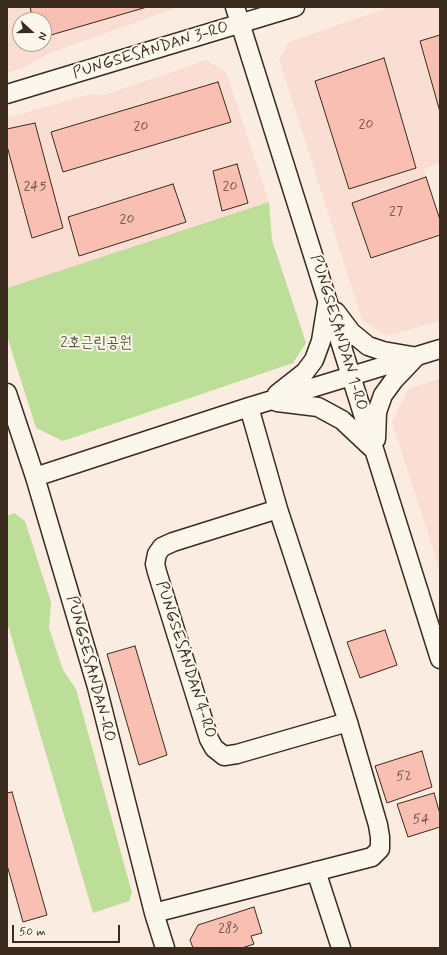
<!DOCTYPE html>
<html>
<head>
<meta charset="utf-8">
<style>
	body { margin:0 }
	#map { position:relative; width:447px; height:955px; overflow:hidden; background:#fbece1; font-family:Mynerve,sans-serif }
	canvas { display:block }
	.frame { position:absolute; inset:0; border:8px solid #3b2a1e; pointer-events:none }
	.north { position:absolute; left:12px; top:12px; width:40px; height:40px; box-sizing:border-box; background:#fbf7ec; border:1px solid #aea59a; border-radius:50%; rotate:111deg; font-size:11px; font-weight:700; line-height:16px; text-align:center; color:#3b2a1e }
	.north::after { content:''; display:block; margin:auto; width:14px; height:18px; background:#3b2a1e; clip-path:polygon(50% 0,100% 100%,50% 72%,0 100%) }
	.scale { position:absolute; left:12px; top:925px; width:108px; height:18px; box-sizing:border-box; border:2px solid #3b2a1e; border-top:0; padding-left:5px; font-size:12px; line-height:14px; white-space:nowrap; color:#3b2a1e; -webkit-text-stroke:3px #fbf7ec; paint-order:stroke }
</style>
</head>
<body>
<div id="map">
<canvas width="447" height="955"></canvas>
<div class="frame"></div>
<div class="north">N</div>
<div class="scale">50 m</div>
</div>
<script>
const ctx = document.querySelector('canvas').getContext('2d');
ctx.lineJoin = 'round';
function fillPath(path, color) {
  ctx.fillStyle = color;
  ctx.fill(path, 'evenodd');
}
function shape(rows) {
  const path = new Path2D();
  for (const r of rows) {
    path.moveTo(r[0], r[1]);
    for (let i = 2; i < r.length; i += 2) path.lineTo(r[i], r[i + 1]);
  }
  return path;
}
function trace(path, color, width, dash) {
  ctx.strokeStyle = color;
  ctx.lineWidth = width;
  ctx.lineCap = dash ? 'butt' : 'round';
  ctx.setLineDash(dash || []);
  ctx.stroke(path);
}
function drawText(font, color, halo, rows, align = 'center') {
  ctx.font = font + ' Mynerve,"Poor Story",sans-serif';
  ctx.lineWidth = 4;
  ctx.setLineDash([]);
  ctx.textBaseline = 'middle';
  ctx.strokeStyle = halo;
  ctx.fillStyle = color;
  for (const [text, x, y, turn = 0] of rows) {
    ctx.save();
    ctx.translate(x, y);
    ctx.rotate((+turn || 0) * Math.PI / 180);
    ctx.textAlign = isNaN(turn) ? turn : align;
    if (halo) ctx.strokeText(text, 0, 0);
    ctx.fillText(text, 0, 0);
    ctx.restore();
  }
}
const built = shape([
	[7,7,179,7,50,53,23,68,7,73],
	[20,20,44,20,44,44,20,44],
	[389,7,440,7,440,163,424,169,440,217,440,321,387,336,362,320,279,59,289,42],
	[206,60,226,72,269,202,7,288,7,118,90,94,104,95],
	[440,379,440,571,392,422,409,388]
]);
const green = shape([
	[269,202,272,240,306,343,293,363,63,441,36,428,7,336,7,288],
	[14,513,25,521,51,602,49,628,63,670,76,689,132,893,129,901,93,913,7,622,7,516]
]);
const building = shape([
	[30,7,147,7,44,37,44,20,33,20,30,7],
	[440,35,440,112,420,41,440,35],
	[384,58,416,168,349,189,315,81,384,58],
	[218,82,231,122,63,172,51,132,218,82],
	[35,123,63,228,32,238,7,146,7,129,35,123],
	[237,164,248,203,222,211,213,171,237,164],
	[426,177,440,220,440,235,371,258,352,203,426,177],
	[173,184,186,222,79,256,68,217,173,184],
	[385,630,397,665,360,678,347,642,385,630],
	[135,646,167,755,139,765,107,654,135,646],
	[422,751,432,787,387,803,375,766,422,751],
	[12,792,47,915,23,922,7,865,7,793,12,792],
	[434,793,440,814,440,827,408,837,397,804,434,793],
	[254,907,262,933,251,936,254,944,242,948,193,948,190,940,198,925,254,907]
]);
const minor = shape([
	[235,7,440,659],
	[7,94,295,7],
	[336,312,351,332,368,346,383,351,412,356],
	[7,393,35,477,97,687,154,913,165,948],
	[277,394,305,372,314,360,321,341,327,304],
	[277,402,318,407,342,420,374,450],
	[376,439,377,412,383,395,394,380,415,358],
	[35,477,249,407,440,349],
	[278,509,173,542,162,547,157,554,155,564,157,572,209,739,214,748,224,756,237,754,348,722],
	[316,871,341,948],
	[154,913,372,857,380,849,380,837,378,825,348,722,278,509,249,407]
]);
const numberNames = [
	["20",366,125],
	["20",141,127],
	["245",35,187],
	["20",230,187],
	["27",396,212],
	["20",127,220],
	["52",404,777],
	["54",421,820],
	["283",228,929]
];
const streetNames = [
	["PUNGSESANDAN 3-RO",151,51,-17],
	["PUNGSESANDAN 1-RO",338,333,73],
	["PUNGSESANDAN 4-RO",185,660,72],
	["PUNGSESANDAN-RO",90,669,75]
];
const parkNames = [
	["2호근린공원",96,344]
];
fillPath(built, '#faded3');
fillPath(green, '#bcde98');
fillPath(building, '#f9bfb3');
trace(building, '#3b2a1e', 1);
trace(minor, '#3b2a1e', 21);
trace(minor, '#fbf7ec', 18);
drawText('14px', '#6a4f43', null, numberNames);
drawText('16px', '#3b2a1e', '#fbf7ec', streetNames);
drawText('16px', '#5b573c', '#fbf7ec', parkNames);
</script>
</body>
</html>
